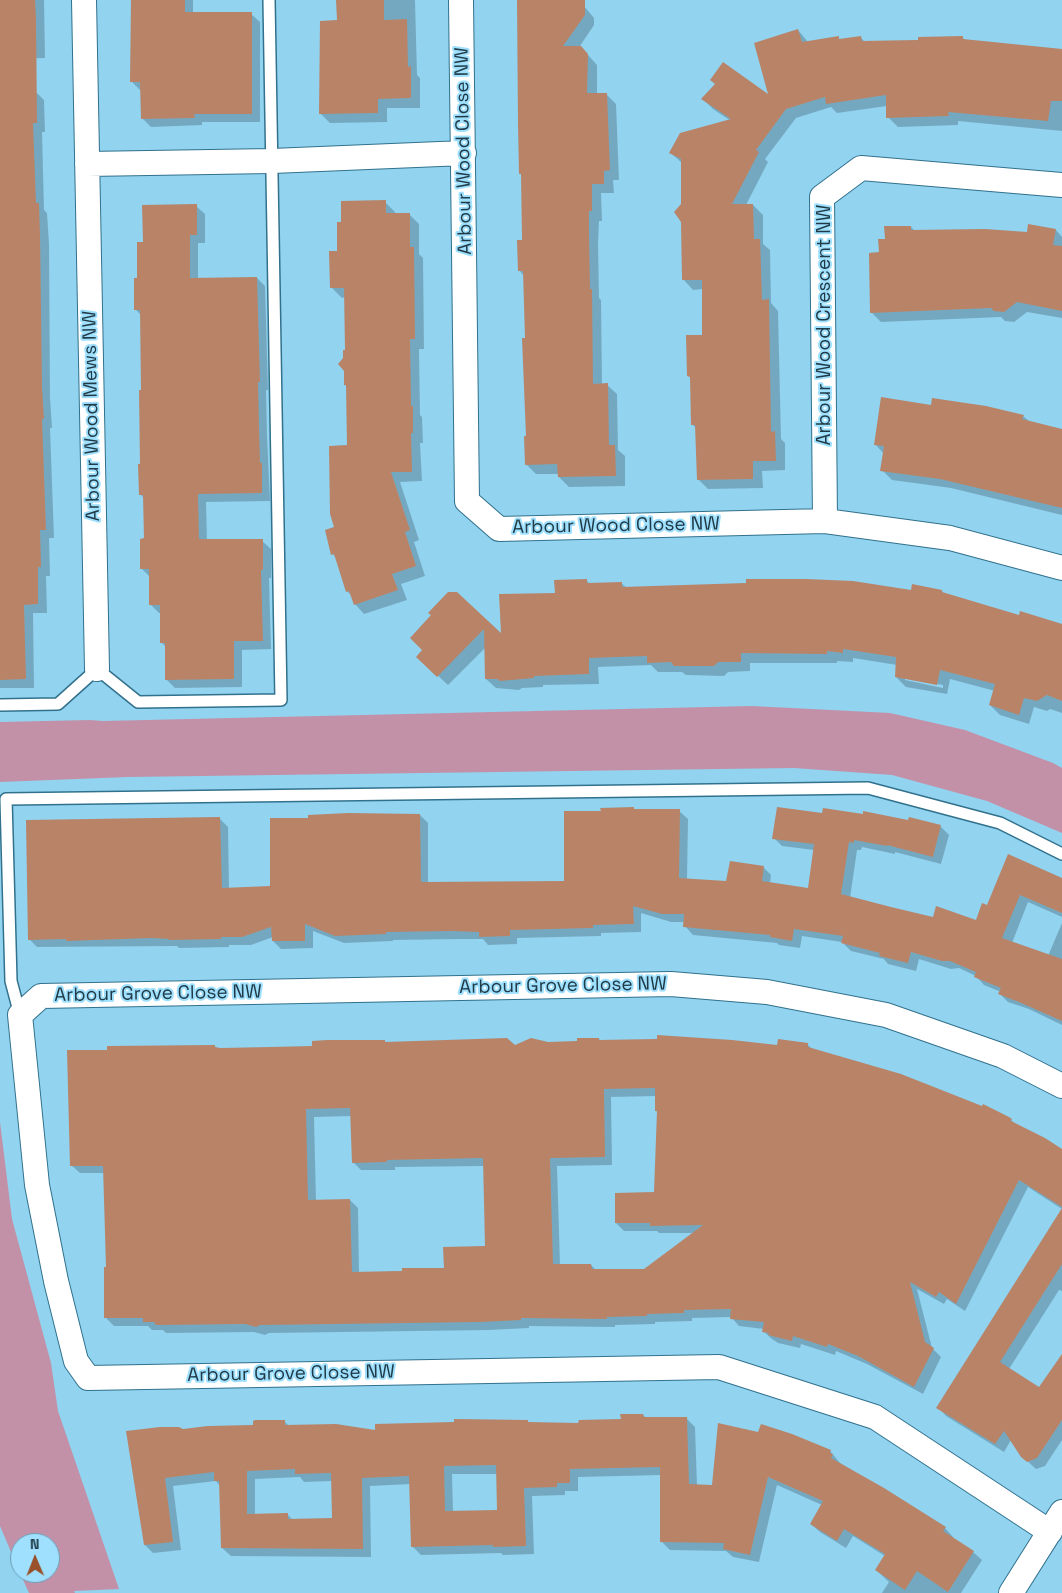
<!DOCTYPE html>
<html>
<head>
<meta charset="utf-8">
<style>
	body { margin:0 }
	#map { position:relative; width:1062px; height:1593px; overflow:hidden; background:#92d3f0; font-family:"Space Grotesk",sans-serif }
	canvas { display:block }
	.north { position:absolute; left:10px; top:1533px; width:50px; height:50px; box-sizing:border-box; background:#9fe0fe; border:1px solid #6c9eb5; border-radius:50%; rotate:359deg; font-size:14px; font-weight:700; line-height:20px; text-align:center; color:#203b47 }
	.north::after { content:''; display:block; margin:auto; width:18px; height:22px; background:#985129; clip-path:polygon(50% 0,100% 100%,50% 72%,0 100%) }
</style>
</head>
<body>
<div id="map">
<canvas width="1062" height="1593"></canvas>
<div class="north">N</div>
</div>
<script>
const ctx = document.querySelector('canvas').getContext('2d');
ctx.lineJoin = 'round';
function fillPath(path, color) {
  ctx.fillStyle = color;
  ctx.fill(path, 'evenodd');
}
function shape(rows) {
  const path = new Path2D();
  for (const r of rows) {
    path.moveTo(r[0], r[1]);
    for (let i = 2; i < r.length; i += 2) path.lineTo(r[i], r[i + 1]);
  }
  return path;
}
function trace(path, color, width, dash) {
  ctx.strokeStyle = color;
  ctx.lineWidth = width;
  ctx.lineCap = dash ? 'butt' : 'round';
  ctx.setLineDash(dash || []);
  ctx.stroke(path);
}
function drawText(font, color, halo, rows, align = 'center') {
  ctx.font = font + ' "Space Grotesk",sans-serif';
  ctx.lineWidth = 4;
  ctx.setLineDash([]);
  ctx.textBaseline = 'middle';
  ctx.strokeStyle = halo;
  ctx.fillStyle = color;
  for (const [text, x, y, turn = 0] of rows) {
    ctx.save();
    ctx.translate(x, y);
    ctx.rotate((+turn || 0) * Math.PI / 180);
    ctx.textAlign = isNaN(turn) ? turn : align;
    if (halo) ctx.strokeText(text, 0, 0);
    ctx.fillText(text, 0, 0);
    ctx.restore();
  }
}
const green = shape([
	[752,706,890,713,965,730,1053,763,1062,768,1062,833,987,801,892,775,794,768,128,777,0,782,0,722,90,720,103,721],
	[0,1122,12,1219,51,1363,58,1411,119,1589,74,1591,75,1593,29,1593,20,1573,50,1573,50,1543,20,1543,20,1573,0,1526]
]);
const shadow = shape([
	[0,0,44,0,45,58,0,59],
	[132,0,193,0,193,14,251,14,260,22,260,122,202,122,202,125,151,127,142,118,142,90,140,90,131,81],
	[337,0,415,0,417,75,420,78,420,108,387,108,387,122,330,123,320,113,338,21],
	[579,0,594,18,594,25,580,46,597,65,597,94,606,94,616,104,619,180,613,180,614,193,601,193,602,221,599,221,598,244,599,298,601,300,602,385,607,385,617,394,618,450,625,456,625,486,569,487,559,477,559,474,536,474,526,464,526,340,524,276,519,270,523,241,523,176,519,124],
	[798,30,808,42,838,38,841,40,861,38,865,42,920,41,962,37,966,41,1062,50,1062,131,958,121,958,125,898,127,888,117,887,106,837,113,831,107,796,118,765,159,768,162,746,205,753,205,763,215,763,244,770,250,771,303,778,311,781,439,785,443,785,470,762,471,763,488,708,489,698,479,697,429,692,424,691,378,688,375,703,336,703,289,693,290,684,280,683,164,671,153,731,121,713,109,703,99,770,97],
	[35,91,44,100,45,132,42,132,44,210,47,213,49,244,50,398,52,428,50,428,54,538,49,538,50,576,46,576,47,613,33,613,34,688,0,688,0,93],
	[385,202,395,212,395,214,409,214,419,224,419,254,423,258,424,349,419,349,420,415,422,417,423,443,420,443,422,481,400,482,419,540,414,542,425,576,401,584,407,600,364,614,355,604,352,596,347,591,337,559,333,554,348,446,347,387,345,385,345,297,342,298,332,288,342,223],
	[196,206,205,214,205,243,198,243,198,279,257,278,265,286,268,390,266,390,267,435,270,501,206,502,207,541,262,541,271,549,271,578,269,578,271,649,242,650,242,687,175,688,166,679,166,647,162,643,162,613,159,613,151,605,150,577,142,569,145,540,145,499,140,494,141,465,141,315,136,310,138,279,144,243],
	[911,227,915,231,1028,234,1056,230,1062,237,1062,318,1027,312,1014,322,1005,321,1001,317,881,322,871,312,880,253,886,240],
	[932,407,1023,416,1030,422,1062,436,1062,515,951,488,892,480,882,470,884,454,875,444],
	[586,580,590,584,621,583,627,588,942,591,944,594,1019,616,1062,626,1062,713,1050,709,1047,711,1034,707,1029,724,1000,715,990,705,995,691,950,679,947,694,906,687,896,677,897,665,853,658,853,662,837,661,837,663,750,663,750,671,728,672,724,676,686,675,682,672,658,672,651,665,598,667,599,684,543,685,543,687,522,688,519,690,496,688,486,679,486,647,448,685,418,657,424,650,433,615,449,594,502,636,556,594],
	[905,678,943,685,943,688,905,680],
	[633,808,635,810,679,811,688,819,687,880,727,882,763,867,771,875,770,883,809,889,814,850,782,846,774,838,941,827,949,835,941,864,895,852,895,854,862,847,861,850,857,850,850,898,933,918,976,921,988,907,1062,879,1062,917,1028,902,1012,943,1048,956,1062,923,1062,1025,1029,1009,1008,1002,1000,994,1001,992,984,985,976,976,959,968,951,969,919,959,916,971,888,964,884,959,851,951,842,942,802,936,800,948,779,945,777,943,693,935,685,926,685,922,671,922,641,913,641,932,601,933,601,936,517,938,517,944,488,945,483,939,461,939,393,940,393,941,344,943,313,931,313,948,281,949,273,941,273,937,251,945,229,945,229,947,179,948,177,946,37,947,29,939,220,819,228,827,229,889,272,887,420,815,428,823,428,883,565,882,602,812],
	[599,1039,601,1041,778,1047,808,1045,813,1050,1011,1120,1016,1125,1062,1151,1062,1209,1028,1187,965,1311,947,1299,944,1304,917,1289,932,1348,941,1357,923,1394,867,1364,836,1351,835,1355,801,1344,800,1348,778,1343,772,1339,763,1331,764,1329,739,1326,731,1317,692,1318,692,1321,655,1322,655,1324,615,1325,615,1327,529,1326,529,1328,489,1330,269,1333,265,1335,254,1332,166,1333,163,1330,152,1330,148,1326,114,1326,105,1317,107,1269,105,1173,80,1173,71,1165,108,1051,214,1046,217,1049,314,1047,385,1041,386,1043,515,1047,548,1043,578,1042],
	[656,1096,656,1111,659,1113,655,1193,616,1223,624,1231,657,1231,659,1233,694,1233,645,1270,596,1270,591,1265,560,1265,557,1166,612,1165,611,1097],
	[352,1116,353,1162,361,1170,395,1170,395,1167,484,1166,487,1247,445,1269,359,1273,358,1208,350,1200,316,1201,314,1117],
	[1062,1210,1062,1291,1059,1290,1009,1369,1039,1389,1062,1355,1062,1440,1045,1466,1036,1469,1022,1456,1011,1440,1004,1452,946,1416,938,1407],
	[643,1415,646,1418,686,1418,695,1427,697,1486,713,1486,830,1451,840,1463,945,1528,953,1537,953,1538,973,1552,982,1560,961,1593,882,1593,889,1582,876,1570,885,1556,853,1536,846,1548,820,1532,811,1524,822,1505,777,1485,759,1562,733,1557,726,1551,670,1550,661,1541,662,1475,578,1477,578,1491,565,1491,565,1495,532,1496,534,1554,503,1555,501,1553,421,1555,412,1546,411,1484,370,1486,371,1557,231,1556,222,1548,220,1486,216,1481,173,1486,181,1550,153,1553,145,1545,128,1432,254,1427,284,1421,289,1426,377,1431,527,1421,529,1423,579,1424,622,1421],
	[452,1474,497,1474,498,1511,453,1512],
	[300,1477,304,1482,332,1481,333,1520,293,1520,288,1515,255,1515,255,1479]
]);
const building = shape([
	[0,0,35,0,36,18,37,123,33,123,36,203,39,203,40,234,42,388,44,419,42,419,46,530,40,530,41,567,38,567,38,604,24,605,26,679,0,680],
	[131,0,185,0,185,12,252,12,252,114,194,114,195,118,141,119,140,82,130,82],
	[336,0,384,0,384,20,407,19,408,67,411,66,411,98,378,99,378,113,319,114,320,21,337,20],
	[517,0,585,0,585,15,563,46,581,46,588,54,587,93,607,93,610,170,604,171,604,184,592,184,592,211,589,211,589,233,590,289,592,289,593,384,608,383,609,445,615,445,616,476,558,477,557,464,525,465,524,436,526,436,522,338,525,338,523,271,518,271,517,240,522,240,521,174,519,174,518,124],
	[798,29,802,42,839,36,839,39,861,36,862,41,918,40,918,37,963,36,963,39,1062,49,1062,101,1051,101,1048,121,948,112,949,116,886,118,886,95,826,104,825,97,786,109,756,150,759,152,732,204,753,204,754,239,760,239,762,300,769,299,771,432,775,431,776,461,753,461,753,479,697,480,695,425,691,425,690,377,687,376,686,335,702,335,702,280,682,280,681,222,674,212,681,204,681,159,669,153,680,133,731,119,701,99,715,84,710,80,723,62,768,94,754,43],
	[386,200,386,213,410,213,410,247,414,247,415,339,410,339,411,406,413,406,413,433,411,433,412,472,391,472,410,530,405,532,416,566,392,574,398,590,354,605,349,591,346,592,334,554,331,555,325,530,334,527,330,514,329,446,347,445,346,385,344,385,344,371,338,364,343,358,343,350,345,350,344,288,330,288,329,251,337,251,337,222,341,222,341,201],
	[197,204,197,235,190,235,190,278,257,277,260,382,258,382,259,426,260,463,262,463,262,493,198,494,199,539,263,539,263,570,261,570,263,641,234,641,234,679,165,680,165,643,160,643,160,605,149,605,149,569,140,569,140,539,144,538,143,495,139,495,138,464,140,464,139,390,141,390,140,310,134,310,134,278,137,278,137,242,143,242,142,205],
	[1028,224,1056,229,1053,245,1062,246,1062,311,1017,302,1004,312,994,311,991,308,870,313,869,253,879,252,878,239,885,239,884,226,911,226,911,230,985,229,1027,232],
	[881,397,931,405,932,398,986,406,1024,415,1022,419,1062,429,1062,508,940,479,880,471,884,446,874,445],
	[587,579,587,583,622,582,622,587,746,583,746,579,806,579,853,581,911,590,912,584,942,590,942,592,1019,615,1020,611,1062,624,1062,701,1047,695,1037,701,1024,698,1019,715,989,705,995,684,940,670,937,685,895,677,896,657,843,649,843,653,827,651,827,654,741,653,741,662,718,662,714,666,674,666,671,662,647,663,647,656,589,658,589,674,534,676,534,678,500,681,497,679,485,679,484,629,437,677,416,657,422,650,410,638,431,615,428,613,448,592,457,592,501,633,499,594,555,593,554,580],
	[634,807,634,809,680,809,679,878,726,881,730,861,764,866,762,881,808,888,814,844,772,839,777,807,822,813,823,808,863,814,863,811,908,820,909,817,941,825,933,857,887,845,887,846,854,840,854,843,849,842,841,894,891,907,933,917,936,906,976,920,982,903,987,905,1008,854,1062,878,1062,913,1020,895,1002,938,1062,959,1062,1021,1019,1002,998,994,1001,988,974,977,976,972,950,961,942,961,911,952,908,963,879,956,880,953,841,943,843,936,794,929,792,941,770,937,770,935,683,927,684,914,662,914,633,906,634,924,593,925,593,928,510,930,510,936,479,937,479,932,452,931,386,932,386,934,335,936,305,924,305,941,272,941,271,927,242,937,221,937,221,939,169,940,169,939,151,938,66,941,66,939,28,940,26,820,220,817,222,888,270,886,270,818,308,818,308,815,348,813,420,814,421,882,564,881,564,811,601,811,600,808],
	[657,1035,732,1040,777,1045,778,1039,808,1043,808,1047,901,1074,982,1106,983,1104,1009,1117,1012,1119,1011,1121,1045,1138,1062,1149,1062,1207,1019,1180,956,1304,939,1292,936,1297,910,1282,925,1342,934,1348,914,1387,858,1356,828,1344,827,1347,793,1336,792,1341,768,1335,769,1333,762,1332,764,1322,730,1319,731,1309,684,1310,684,1313,647,1314,647,1316,607,1317,607,1319,521,1318,521,1320,480,1322,260,1325,256,1327,245,1324,156,1325,154,1322,143,1322,143,1318,104,1318,104,1267,106,1267,103,1166,70,1166,67,1050,107,1050,107,1046,215,1045,215,1047,220,1048,271,1047,312,1046,312,1041,327,1040,385,1040,385,1042,507,1038,515,1045,531,1038,548,1042,577,1041,577,1038,599,1038,599,1040,657,1039],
	[655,1088,655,1111,657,1111,654,1192,615,1193,615,1223,650,1223,650,1226,703,1225,644,1269,592,1269,591,1264,553,1264,550,1158,605,1157,604,1089],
	[350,1108,352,1163,387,1162,387,1160,483,1158,485,1246,443,1247,444,1268,402,1268,402,1271,352,1272,350,1199,308,1200,306,1109],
	[1062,1208,1062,1264,1000,1362,1039,1387,1062,1354,1062,1420,1037,1458,1027,1462,1021,1457,1004,1431,995,1444,936,1408],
	[620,1414,643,1414,644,1417,687,1417,689,1484,712,1485,718,1423,758,1432,761,1424,792,1434,831,1450,830,1453,833,1454,831,1458,884,1488,946,1527,943,1531,974,1551,948,1592,917,1571,905,1590,875,1570,885,1554,844,1529,837,1541,810,1524,823,1501,768,1477,750,1555,723,1549,724,1543,660,1542,660,1467,570,1469,570,1483,557,1483,557,1487,524,1488,526,1546,493,1547,493,1545,411,1547,409,1476,362,1478,363,1549,221,1548,219,1481,214,1481,214,1472,165,1478,173,1542,144,1545,126,1431,160,1427,179,1427,183,1429,208,1426,253,1425,253,1421,255,1420,285,1420,285,1425,336,1424,375,1430,375,1424,454,1422,454,1419,528,1420,528,1422,578,1423,579,1420,621,1419],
	[496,1465,497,1510,445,1511,444,1466],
	[295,1469,295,1474,331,1473,332,1518,288,1519,288,1513,247,1514,247,1471]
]);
const lane = shape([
	[0,705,58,704,97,669,138,702,281,700,269,0],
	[20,1015,11,981,6,799,868,788,1000,823,1062,854]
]);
const street = shape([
	[84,0,97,669],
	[461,0,467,501,499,529,825,521,950,538,1062,568],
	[87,164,272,161,464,153],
	[825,521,822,197,861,168,1062,185],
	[1050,1532,875,1417,719,1367,88,1378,76,1361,56,1281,37,1185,20,1015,41,996,671,984,767,992,886,1015,1003,1056,1062,1086],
	[1011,1593,1062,1512]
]);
const streetNames = [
	["Arbour Wood Close NW",464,151,-91],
	["Arbour Wood Crescent NW",825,325,-90],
	["Arbour Wood Mews NW",92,416,-91],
	["Arbour Wood Close NW",616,526,-1],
	["Arbour Grove Close NW",563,986,-1],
	["Arbour Grove Close NW",158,994,-1],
	["Arbour Grove Close NW",291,1374,-1]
];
fillPath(green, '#c291a8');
fillPath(shadow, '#0003');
fillPath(building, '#b88367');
trace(lane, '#31718c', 14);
trace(street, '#31718c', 26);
trace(lane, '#fff', 11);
trace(street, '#fff', 24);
drawText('19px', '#203b47', '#9fe0fe', streetNames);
</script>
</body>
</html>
